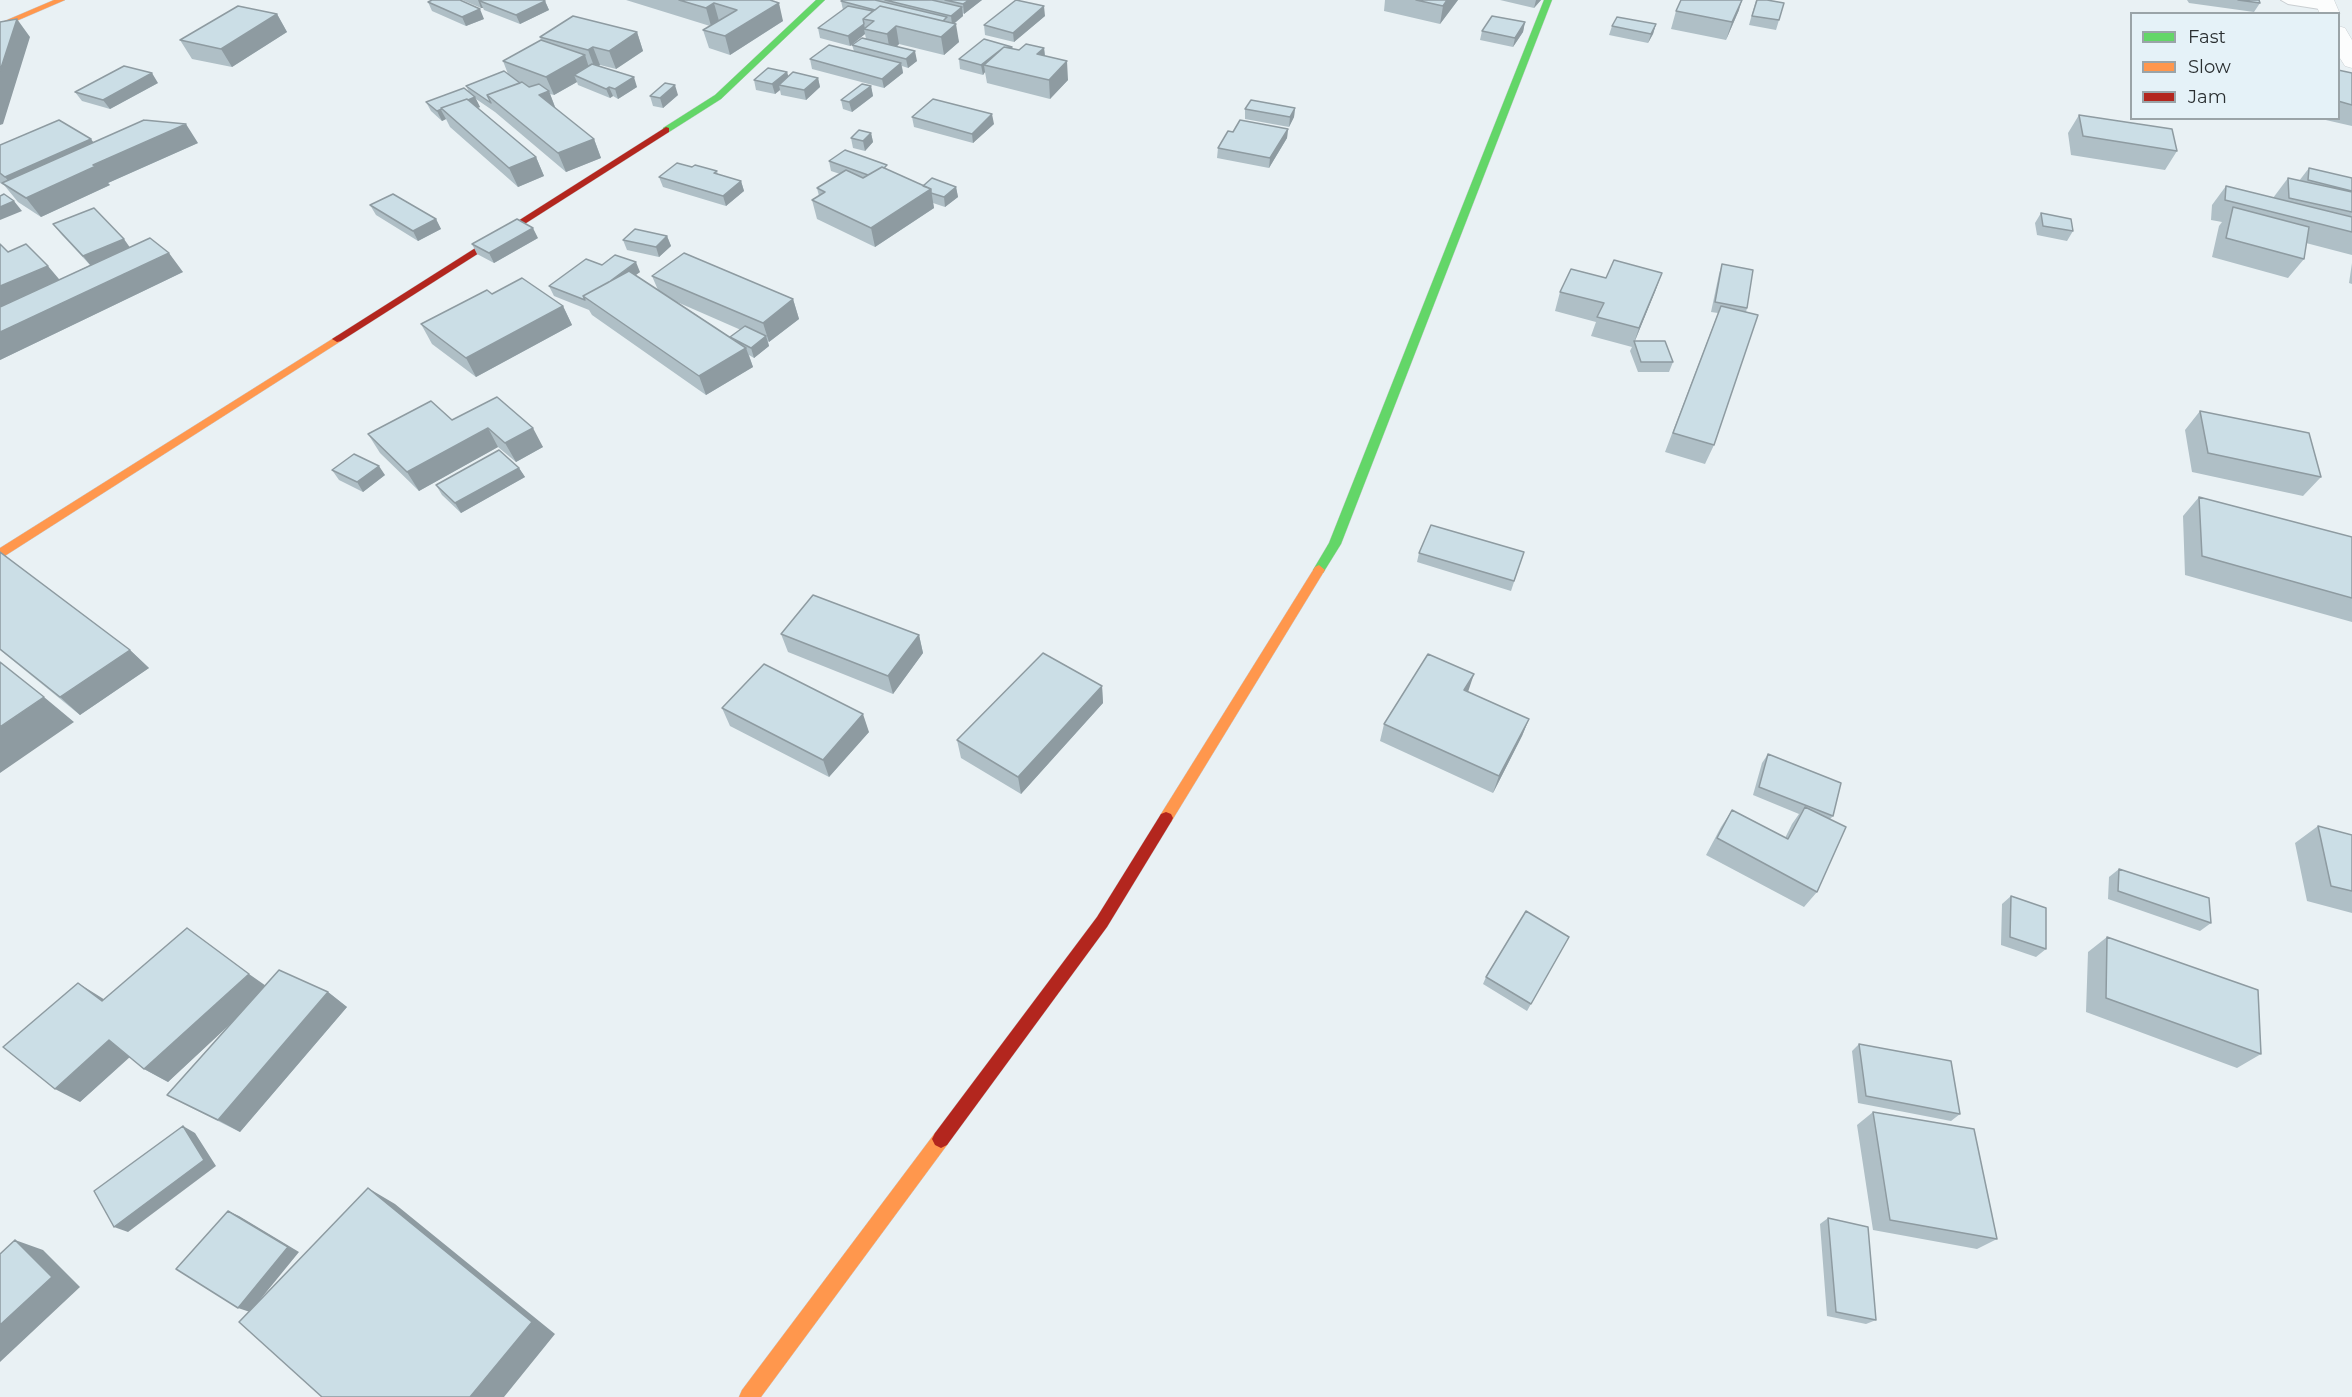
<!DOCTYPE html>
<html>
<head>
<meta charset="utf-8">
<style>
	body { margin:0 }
	#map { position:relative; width:2352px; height:1397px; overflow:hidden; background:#e9f1f4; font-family:Montserrat,sans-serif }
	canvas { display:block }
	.legend { position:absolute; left:2130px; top:12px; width:210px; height:108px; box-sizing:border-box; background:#e5f2f8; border:2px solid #9aa4a8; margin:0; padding:8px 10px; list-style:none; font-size:18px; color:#2a2f31 }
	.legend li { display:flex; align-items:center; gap:12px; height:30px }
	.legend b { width:30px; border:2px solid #9aa4a8 }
</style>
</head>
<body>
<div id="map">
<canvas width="2352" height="1397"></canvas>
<ul class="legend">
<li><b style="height:8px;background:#63d668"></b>Fast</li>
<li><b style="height:8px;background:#ff974d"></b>Slow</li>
<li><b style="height:8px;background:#b3261e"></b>Jam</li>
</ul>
</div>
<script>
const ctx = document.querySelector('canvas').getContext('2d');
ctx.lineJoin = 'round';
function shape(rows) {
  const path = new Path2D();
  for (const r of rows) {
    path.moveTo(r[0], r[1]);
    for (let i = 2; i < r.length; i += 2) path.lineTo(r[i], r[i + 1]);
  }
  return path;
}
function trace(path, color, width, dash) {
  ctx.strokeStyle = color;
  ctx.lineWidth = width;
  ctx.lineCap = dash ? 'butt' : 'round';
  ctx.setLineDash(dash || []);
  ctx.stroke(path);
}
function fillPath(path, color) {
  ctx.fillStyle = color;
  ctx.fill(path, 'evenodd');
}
const lane = shape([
	[2281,0,2315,0,2331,3,2333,6,2326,10,2288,4,2281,0]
]);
const street = shape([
	[2314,0,2334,0,2340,14,2338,16,2338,14,2320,14,2314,0],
	[2338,26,2345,28,2352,40,2352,68,2345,66,2338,55,2338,26]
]);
const fast = shape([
	[816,0,825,0,721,99,669,132,663,132,663,128,715,95,816,0],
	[1544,0,1552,0,1341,544,1323,573,1315,573,1313,570,1329,543,1544,0]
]);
const slow = shape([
	[54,0,65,0,0,28,0,23,54,0],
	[337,336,341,337,341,341,0,559,0,548,337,336],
	[1319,565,1325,570,1323,573,1171,822,1166,824,1161,822,1159,818,1161,814,1315,567,1319,565],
	[941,1130,947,1133,950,1139,947,1145,761,1397,739,1397,742,1390,935,1133,941,1130]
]);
const jam = shape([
	[666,127,669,128,669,132,341,341,337,342,332,339,666,127],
	[1166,812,1171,814,1173,818,1171,822,1107,927,947,1145,941,1148,935,1145,932,1139,935,1133,1097,917,1161,814,1166,812]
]);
const wall = shape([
	[462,0,543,0,545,1,549,10,520,24,484,10,483,8,481,8],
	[626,0,770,0,783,21,730,55,709,48,703,30,710,26],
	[843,0,982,0,964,14,963,13,963,16,954,24,959,42,944,55,899,44,897,47,917,61,908,68,902,66,903,73,884,88,812,69,810,59,854,51,852,45,866,39,865,34,850,46,820,38,818,28,843,10,841,1],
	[1385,0,1458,0,1440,24,1384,11],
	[1500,0,1541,0,1534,8],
	[1756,0,1779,20,1776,30,1749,25],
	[2187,0,2259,0,2260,3,2254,12,2189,3],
	[428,2,484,19,466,26,432,11],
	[1739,10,1726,40,1671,29,1676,11],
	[277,14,287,32,232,67,192,59,180,40],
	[1045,16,1014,42,985,35,984,25],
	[1525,22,1523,32,1513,47,1480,40,1482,31],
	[1656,24,1653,34,1648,43,1609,35,1612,26],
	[637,32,643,51,616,69,600,65,598,66,637,87,618,99,613,96,610,98,578,85,577,82,554,95,550,94,556,109,594,139,601,158,566,172,495,112,476,99,480,107,478,108,536,157,544,176,518,187,450,127,446,119,442,121,431,111,426,102,469,92,466,86,508,74,503,61,541,40,540,37],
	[1012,47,1013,49,1019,50,1044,48,1045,56,1068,80,1050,99,987,83,985,72,983,75,960,69,959,59],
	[2338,70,2352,73,2352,126,2317,118,2338,118],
	[787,72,788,76,818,78,820,87,806,100,781,95,780,90,775,94,756,90,754,80],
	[158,83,110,109,82,101,75,92],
	[871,86,873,96,852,112,843,109,841,100],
	[678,95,663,108,653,106,650,96],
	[1295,108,1294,117,1289,127,1245,119,1245,109],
	[2079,115,2177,151,2165,170,2071,155,2068,133],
	[912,117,994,124,973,143,914,127],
	[1288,129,1287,138,1269,168,1217,158,1218,148,1233,132],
	[871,133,873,142,865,151,853,148,851,138],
	[94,143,198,143,108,183,110,185,41,217,18,202,4,185,0,183,0,145],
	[829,161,888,170,923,186,956,187,958,197,945,207,933,203,934,208,875,247,817,219,812,200,819,196,817,188,840,174,831,171],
	[692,167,717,171,718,175,741,181,744,191,726,206,663,187,659,177],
	[2309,168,2352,178,2352,175,2352,255,2306,243,2304,259,2288,278,2212,257,2219,226,2222,222,2211,220,2212,205,2226,186,2273,198,2288,178,2299,181],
	[370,205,436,219,441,229,418,241,376,215],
	[2041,213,2073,231,2067,241,2037,235,2035,223],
	[53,224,130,247,183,272,0,360,0,244,8,252,59,280,90,265,61,234],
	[667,236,671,246,659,257,627,250,623,240],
	[538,238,494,263,477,254,472,244],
	[2352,263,2352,284,2349,283],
	[1722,264,1747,308,1714,445,1705,464,1665,452,1718,313,1711,312,1719,274],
	[602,265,640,272,635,275,658,290,652,276,793,299,799,319,769,342,768,341,769,346,754,358,749,355,753,367,706,395,592,315,589,310,554,296,549,286],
	[677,302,741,330,730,337],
	[1662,273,1635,341,1673,362,1669,372,1638,372,1630,351,1632,347,1591,336,1596,322,1555,311,1560,292,1606,278],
	[492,294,563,306,572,325,476,377,432,344,421,324],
	[497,397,543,447,516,462,498,447,419,491,380,453,368,434,452,420],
	[2200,411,2321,477,2303,496,2192,472,2185,430],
	[519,468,525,477,461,513,442,495,436,485],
	[332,470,385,475,363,492,339,480],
	[2199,497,2352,537,2352,622,2185,575,2183,516],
	[0,552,130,650,149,668,80,715,0,650],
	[1524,552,1511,591,1417,562,1419,553],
	[781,634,919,635,923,653,893,694,788,652],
	[1102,686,1103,703,1021,794,961,758,957,740],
	[1468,692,1529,719,1522,736,1493,793,1380,741,1384,724],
	[722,708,869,732,829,777,730,726],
	[1768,754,1833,816,1830,819,1817,892,1804,907,1706,855,1721,827,1732,810,1785,838,1792,824,1799,814,1753,795,1762,763],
	[2318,826,2352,835,2352,913,2307,901,2295,843],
	[2119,869,2211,923,2200,931,2108,899,2109,877],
	[2011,896,2046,949,2036,957,2001,945,2002,904],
	[1569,937,1527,1011,1483,984,1486,977],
	[2107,937,2261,1054,2237,1068,2086,1012,2088,952],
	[265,986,328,992,347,1007,240,1132,190,1107,167,1095,230,1024,168,1082,144,1069,130,1057,80,1102,104,999],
	[1859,1044,1960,1114,1951,1121,1858,1103,1852,1051],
	[1873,1112,1997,1239,1977,1249,1873,1230,1857,1125],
	[1828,1218,1876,1320,1866,1324,1827,1316,1820,1224]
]);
const shadedWall = shape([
	[478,0,499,0,480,1,483,8,481,8],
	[969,0,982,0,964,14,963,4],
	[1447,0,1458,0,1440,24,1443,6],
	[1536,0,1541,0,1534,8],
	[1742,0,1739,10,1726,40,1732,22],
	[545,1,549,10,520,24,516,15],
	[714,3,719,21,711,26,706,8],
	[779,3,783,21,730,55,725,36],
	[1044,6,1045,16,1014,42,1013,33],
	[962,7,963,16,952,25,951,16],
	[480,9,484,19,466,26,462,17],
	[277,14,287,32,232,67,221,49],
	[17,19,30,37,3,124,0,125,0,71],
	[1525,22,1523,32,1513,47,1515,38],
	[864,24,865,29,864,29,865,34,850,46,848,36],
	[956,24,959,42,944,55,941,37],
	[1656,24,1653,34,1648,43,1651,34],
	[896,26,899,44,890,52,887,34],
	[637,32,643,51,616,69,609,51],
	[593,47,600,65,595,69,588,50],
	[1044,48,1046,66,1037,54],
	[915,51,917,61,908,68,906,59],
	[996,53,997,63,984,65,985,72,983,75,981,65],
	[585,55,591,74,574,75,577,82,554,95,546,77],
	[1067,61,1068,80,1050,99,1049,80],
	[901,63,903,73,884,88,882,79],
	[787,72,790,82,779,85,780,90,775,94,772,84],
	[152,73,158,83,110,109,103,100],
	[634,77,637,87,618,99,615,89],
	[818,78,820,87,806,100,804,90],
	[675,85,678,95,663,108,660,98],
	[871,86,873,96,852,112,849,102],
	[609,87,613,96,610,98,606,89],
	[549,91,556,110,539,95],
	[475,97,480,107,451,117,442,109],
	[1295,108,1294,117,1289,127,1290,117],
	[441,110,446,119,442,121,437,111],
	[992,114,994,124,973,143,972,134],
	[186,124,198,143,108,183,110,185,41,217,26,198,93,165],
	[1288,129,1287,138,1269,168,1270,158],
	[871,133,873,142,865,151,863,141],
	[91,139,105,158,18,193,5,177],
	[594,139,601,158,566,172,558,153],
	[536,157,544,176,518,187,509,168],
	[741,181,744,191,726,206,723,196],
	[956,187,958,197,945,207,944,197],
	[931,189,934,208,875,247,871,228],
	[14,201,22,211,0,220,0,207],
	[436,219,441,229,418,241,413,231],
	[533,228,538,238,494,263,489,253],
	[667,236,671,246,659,257,656,247],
	[124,239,131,249,91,266,83,256],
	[169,253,183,272,0,360,0,332],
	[636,262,640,272,596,305,587,299],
	[48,266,64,285,0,312,0,286],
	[1662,273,1655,292,1634,343,1639,328],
	[793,299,799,319,769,342,763,323],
	[563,306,572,325,476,377,466,358],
	[766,336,769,346,754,358,751,348],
	[746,348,753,367,706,395,699,376],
	[488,428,498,447,419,491,407,472],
	[533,428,543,447,516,462,505,443],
	[379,466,385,475,363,492,357,482],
	[519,468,525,477,461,513,455,503],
	[919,635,923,653,893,694,888,676],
	[130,650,149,668,80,715,60,697],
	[1474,674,1468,692,1464,690],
	[1102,686,1103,703,1021,794,1018,777],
	[44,697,74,722,0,773,0,727],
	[863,714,869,732,829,777,823,760],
	[1529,719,1522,736,1493,793,1499,776],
	[249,974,269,988,168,1082,144,1069],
	[78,983,102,998,126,1015,102,1001],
	[328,992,347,1007,240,1132,218,1120],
	[109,1040,133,1054,80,1102,55,1089],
	[183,1126,195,1133,216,1166,128,1232,114,1227],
	[368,1188,395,1204,555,1334,504,1397,470,1397],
	[228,1211,239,1216,299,1252,250,1312,238,1308],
	[15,1240,43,1250,80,1287,0,1362,0,1325]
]);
const building = shape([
	[432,0,460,0,480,9,462,17,428,2,432,0],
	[481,0,543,0,545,1,516,15,480,1,481,0],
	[679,0,770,0,779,3,725,36,703,30,737,10,714,3,706,8,679,0],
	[843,0,875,0,947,17,943,21,880,6,875,10,841,1,843,0],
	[885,0,932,0,962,7,951,16,885,0],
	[945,0,969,0,963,4,945,0],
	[1016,0,1044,6,1013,33,984,25,1016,0],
	[1416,0,1447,0,1443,6,1416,0],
	[1681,0,1742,0,1732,22,1676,11,1681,0],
	[1757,0,1767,0,1784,3,1779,20,1752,16,1757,0],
	[2238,0,2259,0,2260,3,2238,0],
	[238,6,277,14,221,49,180,40,238,6],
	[848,6,873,11,863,19,864,24,848,36,818,28,848,6],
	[880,6,956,24,941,37,896,26,887,34,864,29,874,21,863,19,880,6],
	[573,16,637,32,609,51,593,47,588,50,540,37,573,16],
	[1492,16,1525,22,1515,38,1482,31,1492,16],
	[1617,17,1656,24,1651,34,1612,26,1617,17],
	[17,19,0,71,0,22,17,19],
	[862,38,915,51,906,59,852,45,862,38],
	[984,39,1012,47,1011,48,1004,47,981,65,959,59,984,39],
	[541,40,585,55,546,77,503,61,541,40],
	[1026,44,1044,48,1037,54,1067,61,1049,80,984,65,1004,47,1019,50,1026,44],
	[829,45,901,63,882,79,810,59,829,45],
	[592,64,634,77,615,89,609,87,606,89,574,75,592,64],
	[124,66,152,73,103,100,75,92,124,66],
	[768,68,787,72,772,84,754,80,768,68],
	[2338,70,2352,73,2352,105,2338,101,2338,70],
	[504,71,520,83,487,95,491,103,466,86,504,71],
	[793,72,818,78,804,90,779,85,793,72],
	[522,82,529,87,539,84,549,91,539,95,594,139,558,153,487,95,522,82],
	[665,83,675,85,660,98,650,96,665,83],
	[862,84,871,86,849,102,841,100,862,84],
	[464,88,475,97,468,100,467,99,441,108,442,109,437,111,426,102,464,88],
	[467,99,536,157,509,168,441,108,467,99],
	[933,99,992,114,972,134,912,117,933,99],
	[1251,100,1295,108,1290,117,1245,109,1251,100],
	[2079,115,2172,129,2177,151,2083,136,2079,115],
	[59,120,91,139,5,177,0,173,0,145,59,120],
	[144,120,186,124,93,165,96,166,26,198,2,183,144,120],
	[1240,120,1288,129,1270,158,1218,148,1228,131,1233,132,1240,120],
	[859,130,871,133,863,141,851,138,859,130],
	[845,150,887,165,884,168,882,167,868,175,829,161,845,150],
	[677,163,692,167,695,165,717,171,714,173,741,181,723,196,659,177,677,163],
	[882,167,931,189,871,228,812,200,825,192,817,188,846,170,863,178,882,167],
	[2309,168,2352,178,2352,191,2308,180,2309,168],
	[932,178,956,187,944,197,931,193,931,189,923,186,932,178],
	[2288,178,2352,192,2352,212,2289,198,2288,178],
	[2226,186,2352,217,2352,232,2225,200,2226,186],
	[4,194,14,201,0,207,0,196,4,194],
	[393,194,436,219,413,231,370,205,393,194],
	[2233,207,2309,227,2304,259,2226,238,2233,207],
	[94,208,124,239,83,256,53,224,94,208],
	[2041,213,2071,219,2073,231,2043,226,2041,213],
	[517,219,533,228,489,253,472,244,517,219],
	[635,229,667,236,656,247,623,240,635,229],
	[150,238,169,253,0,332,0,307,150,238],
	[0,244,8,252,26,244,48,266,0,286,0,244],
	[684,253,793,299,763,323,652,276,684,253],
	[615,255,636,262,609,282,583,296,585,300,549,286,586,259,602,265,615,255],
	[1614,260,1662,273,1639,328,1597,317,1604,303,1560,292,1571,269,1606,278,1614,260],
	[1722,264,1753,270,1747,308,1715,302,1722,264],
	[629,271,746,348,699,376,583,296,629,271],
	[522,278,563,306,466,358,421,324,487,290,492,294,522,278],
	[1721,306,1758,315,1714,445,1673,433,1721,306],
	[745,326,766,336,751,348,730,337,745,326],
	[1634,341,1665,341,1673,362,1641,362,1634,341],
	[497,397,533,428,505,443,488,428,407,472,368,434,431,401,452,420,497,397],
	[2200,411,2309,433,2321,477,2208,453,2200,411],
	[499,450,519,468,455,503,436,485,499,450],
	[354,454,379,466,357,482,332,470,354,454],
	[2199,497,2352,537,2352,598,2202,556,2199,497],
	[1431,525,1524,552,1514,581,1419,553,1431,525],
	[0,552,130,650,60,697,0,649,0,552],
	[813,595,919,635,888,676,781,634,813,595],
	[1043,653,1102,686,1018,777,957,740,1043,653],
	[1428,654,1474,674,1464,690,1529,719,1499,776,1384,724,1428,654],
	[0,662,44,697,0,727,0,662],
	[764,664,863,714,823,760,722,708,764,664],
	[1768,754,1841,783,1833,816,1759,787,1768,754],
	[1805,807,1846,827,1817,892,1717,838,1732,810,1788,839,1805,807],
	[2318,826,2352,835,2352,891,2331,886,2318,826],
	[2119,869,2209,898,2211,923,2118,891,2119,869],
	[2011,896,2046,908,2046,949,2010,937,2011,896],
	[1526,911,1569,937,1531,1004,1486,977,1526,911],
	[187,928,249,974,144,1069,109,1040,55,1089,3,1047,78,983,102,1001,187,928],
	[2107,937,2258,990,2261,1054,2106,998,2107,937],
	[279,970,328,992,218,1120,167,1095,279,970],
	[1859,1044,1951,1061,1960,1114,1866,1096,1859,1044],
	[1873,1112,1974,1129,1997,1239,1890,1220,1873,1112],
	[183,1126,204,1160,114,1227,94,1191,183,1126],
	[368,1188,532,1322,470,1397,322,1397,239,1322,368,1188],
	[228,1211,288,1247,238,1308,176,1269,228,1211],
	[1828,1218,1868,1227,1876,1320,1836,1312,1828,1218],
	[15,1240,52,1277,0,1325,0,1254,15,1240]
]);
trace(lane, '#c9ced1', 2);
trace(street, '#c9ced1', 1);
trace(fast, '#c9ced1', 1);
trace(slow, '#c9ced1', 1);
trace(jam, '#c9ced1', 1);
fillPath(lane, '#fcfdfd');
fillPath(street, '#fcfdfd');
fillPath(fast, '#63d668');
fillPath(slow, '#ff974d');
fillPath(jam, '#b3261e');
fillPath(wall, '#afbfc6');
fillPath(shadedWall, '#8e9ba1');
fillPath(building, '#cbdee6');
trace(building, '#8e9ba1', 1.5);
</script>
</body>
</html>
